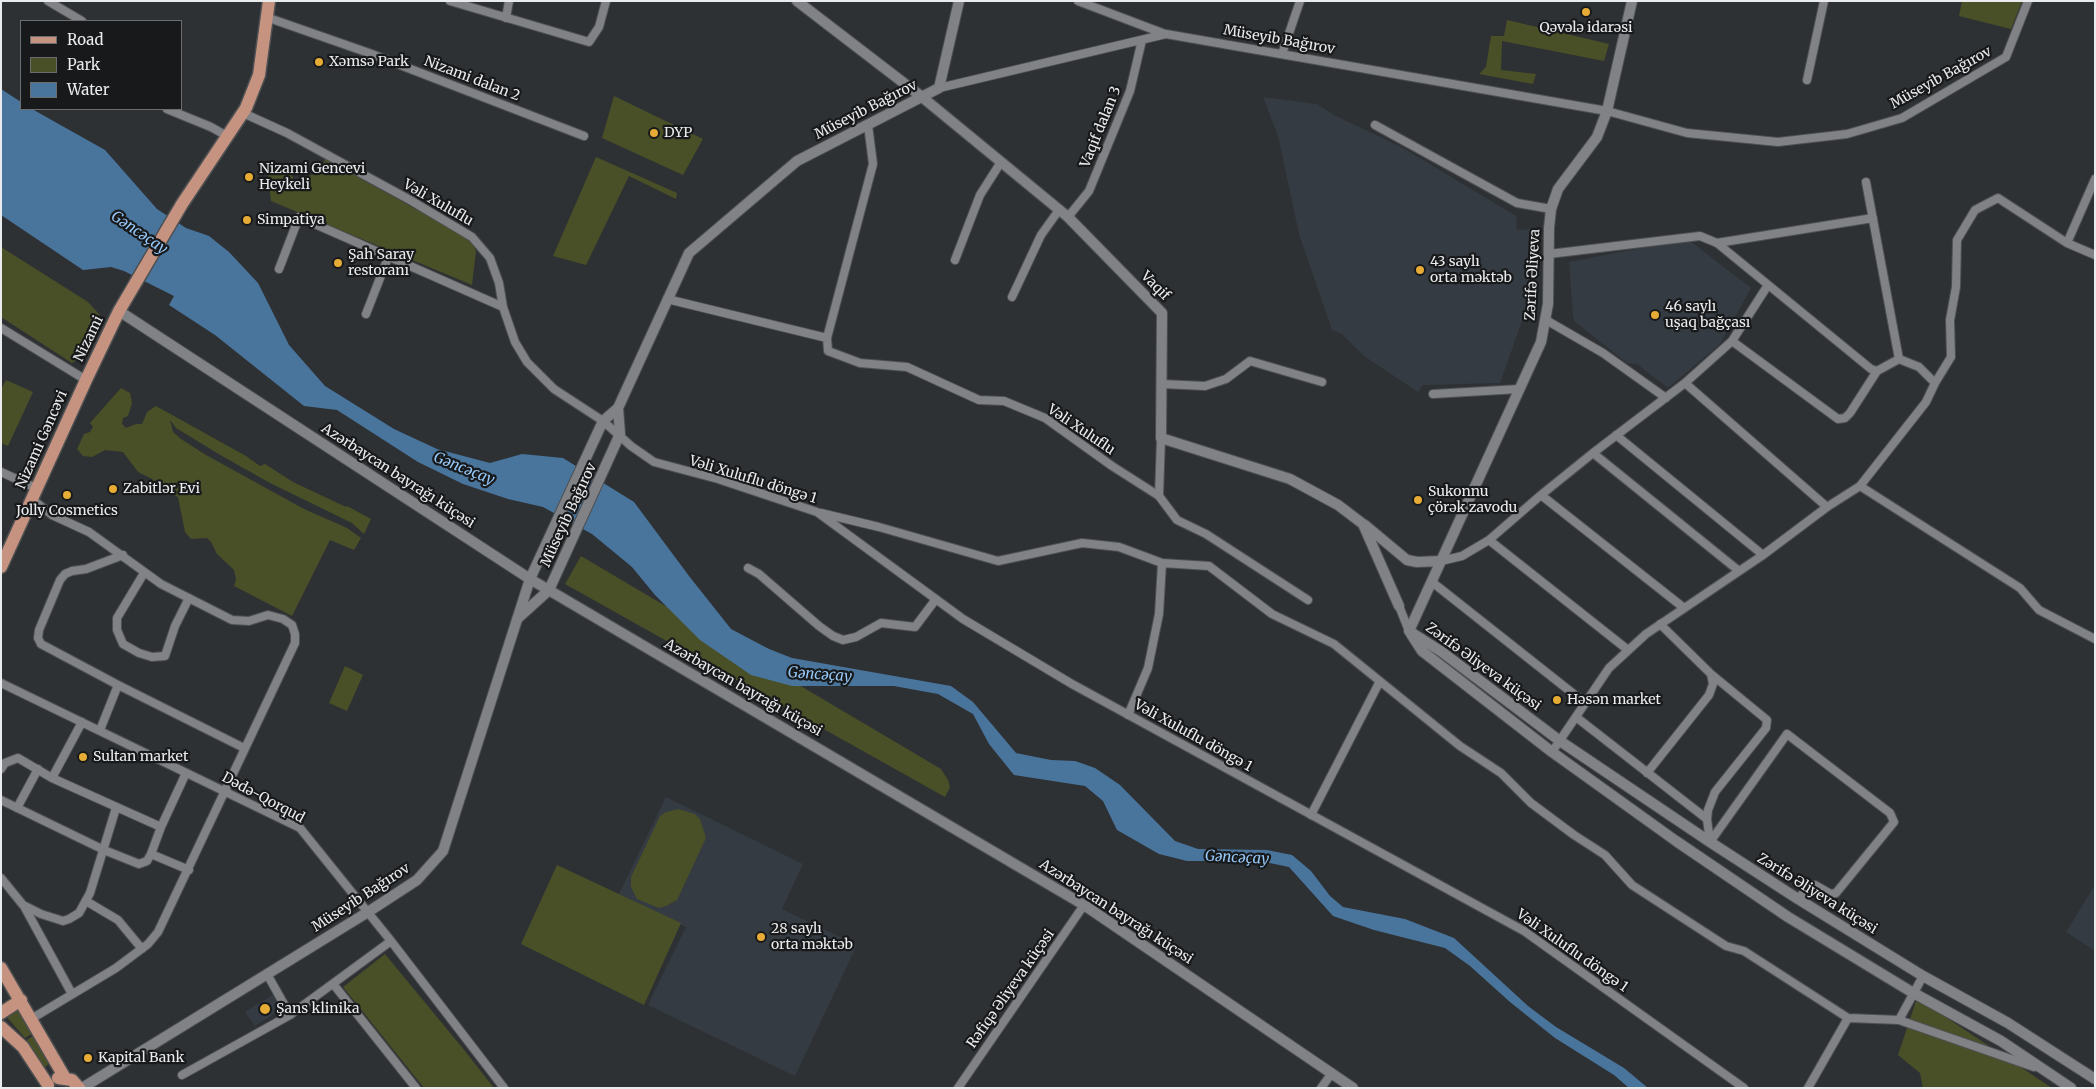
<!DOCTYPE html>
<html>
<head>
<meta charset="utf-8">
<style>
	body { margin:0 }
	#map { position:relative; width:2096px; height:1089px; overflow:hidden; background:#2e3134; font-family:Merriweather,serif }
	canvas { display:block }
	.frame { position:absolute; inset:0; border:2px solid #e9ebed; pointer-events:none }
	.legend { position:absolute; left:20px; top:20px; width:162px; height:90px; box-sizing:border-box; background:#18191a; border:1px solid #6c6d6e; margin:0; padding:6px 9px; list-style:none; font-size:15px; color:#e9ebed }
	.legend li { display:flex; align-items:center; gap:10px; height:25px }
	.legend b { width:25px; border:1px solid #6c6d6e }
</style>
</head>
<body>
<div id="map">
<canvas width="2096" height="1089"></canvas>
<div class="frame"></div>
<ul class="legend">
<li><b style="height:6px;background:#c69381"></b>Road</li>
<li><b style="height:14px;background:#494f26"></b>Park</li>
<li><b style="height:14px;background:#49759d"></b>Water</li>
</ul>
</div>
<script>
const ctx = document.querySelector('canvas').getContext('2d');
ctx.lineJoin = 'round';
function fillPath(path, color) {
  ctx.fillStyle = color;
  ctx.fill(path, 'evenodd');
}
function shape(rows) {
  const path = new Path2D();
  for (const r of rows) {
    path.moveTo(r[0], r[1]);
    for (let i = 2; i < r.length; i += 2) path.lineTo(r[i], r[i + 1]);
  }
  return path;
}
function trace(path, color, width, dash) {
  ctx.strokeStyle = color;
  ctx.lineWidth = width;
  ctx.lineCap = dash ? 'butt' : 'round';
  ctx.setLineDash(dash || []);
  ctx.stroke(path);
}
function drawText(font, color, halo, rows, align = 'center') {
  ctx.font = font + ' Merriweather,serif';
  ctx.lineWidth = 4.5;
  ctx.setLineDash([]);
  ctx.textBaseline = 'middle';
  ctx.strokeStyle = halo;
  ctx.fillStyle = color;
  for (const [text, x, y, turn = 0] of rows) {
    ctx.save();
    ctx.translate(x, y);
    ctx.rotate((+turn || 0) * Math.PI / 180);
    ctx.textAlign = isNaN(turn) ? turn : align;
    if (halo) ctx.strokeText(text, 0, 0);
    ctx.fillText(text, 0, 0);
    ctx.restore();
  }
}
const built = shape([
	[1263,97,1317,104,1334,115,1403,148,1516,216,1517,230,1532,229,1527,307,1500,383,1423,385,1418,392,1364,356,1342,334,1332,330,1299,234,1278,136],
	[1690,241,1751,288,1720,344,1668,388,1637,364,1627,363,1575,322,1573,317,1569,262,1646,247],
	[666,797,803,864,782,909,857,945,795,1076,648,1005,686,927,619,894],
	[2095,885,2095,951,2066,932],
	[276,993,285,1007,255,1026,245,1012]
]);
const green = shape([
	[1962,1,2022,1,2011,29,1959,16],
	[1507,20,1609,44,1604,61,1502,41,1501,70,1536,74,1533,84,1479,74,1486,67,1491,36,1504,36],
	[614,96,703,139,683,175,602,138],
	[596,157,677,193,676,199,629,176,586,265,553,256],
	[325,159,470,239,476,251,472,285,271,201,267,165,286,163,294,180,319,173],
	[1,247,88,302,100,315,78,359,72,363,1,317],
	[6,380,33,392,8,446,1,443,1,389],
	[121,388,130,393,132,403,128,416,123,418,122,424,126,428,136,424,142,424,147,412,156,406,246,456,260,466,265,464,293,482,346,507,347,506,371,519,364,534,352,523,270,483,222,456,176,428,170,420,173,432,181,439,206,455,304,509,347,528,361,538,354,550,330,540,292,616,234,586,236,579,234,570,217,554,211,542,207,538,191,539,185,532,178,497,157,487,152,479,138,472,123,452,105,450,92,457,83,456,77,449,84,434,90,432,93,427,90,423],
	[581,556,941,769,948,780,950,787,945,797,565,584],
	[345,666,363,675,347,711,329,703],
	[678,809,695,814,700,819,706,838,677,900,666,906,659,908,637,899,631,887,631,877,660,816,666,812],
	[557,865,681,923,644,1005,521,944],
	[385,954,465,1051,494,1088,424,1088,343,987],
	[1917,998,2052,1088,1923,1088,1920,1073,1898,1055],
	[17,1007,33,1033,25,1038,5,1015],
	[34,1035,50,1063,44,1068,27,1040]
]);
const water = shape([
	[1,89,21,102,21,109,32,109,105,150,157,209,186,228,209,236,229,252,258,283,289,345,325,386,394,429,437,449,490,463,522,454,563,458,634,502,689,576,731,629,769,649,792,658,951,686,973,702,1016,753,1051,760,1075,761,1095,768,1120,785,1175,841,1198,849,1267,850,1292,855,1311,871,1330,896,1343,907,1405,919,1454,938,1528,1006,1556,1027,1624,1068,1648,1088,1629,1088,1614,1075,1555,1038,1510,1002,1470,966,1445,948,1374,930,1333,916,1289,867,1260,861,1187,861,1159,854,1117,830,1103,801,1085,786,1014,775,989,744,973,714,938,694,894,686,792,686,751,675,700,640,655,595,632,567,592,534,543,507,508,499,463,484,418,462,337,410,304,406,215,335,169,305,174,296,124,271,111,267,83,270,1,215]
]);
const minor = shape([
	[48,1,82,21],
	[450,1,589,42,599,27,606,1],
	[1078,1,1165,34],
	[266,17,369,53,584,136],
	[506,18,509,1],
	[1282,54,1300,1],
	[1807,80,1824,1],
	[939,88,1166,34,1607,111,1687,133,1778,142,1847,134,1902,118,2006,57,2028,1],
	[167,109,211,127,227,136],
	[243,113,287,133,410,200,472,237,490,258,499,283,503,307,515,342,527,362,554,389,603,421,631,446,654,462,718,479,817,512,963,619,1072,684,1524,931,1744,1088],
	[1375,125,1517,203,1551,209],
	[1866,182,1899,359],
	[1068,217,1089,191,1130,91,1142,40],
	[1717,243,1873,218],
	[2067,243,2095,179],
	[1549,254,1700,236,1717,243,1871,369,1877,371,1899,359,1919,367,1935,383,1926,402,1860,486,1827,507,1763,555,1646,634,1609,668,1552,752],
	[955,260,980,195,1001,162],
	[279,269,299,217,503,307],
	[1012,297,1041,235,1059,210],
	[667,299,827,338,828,351,860,363,907,367,979,400,1004,401,1045,418,1112,466,1159,496,1161,438],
	[366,314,389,255],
	[1546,320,1603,353,1666,398],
	[1,328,86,380],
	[827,338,873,164,868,125],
	[1732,341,1838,419,1845,418,1850,413,1877,371],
	[1685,383,1827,507],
	[1935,383,1951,357,1950,320,1956,287,1957,240,1975,210,1998,198,2067,243,2095,255],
	[1162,384,1205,386,1226,379,1250,361,1322,382],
	[1433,394,1519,389],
	[1616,435,1763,555],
	[1593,453,1739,571],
	[1,472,36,488],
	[1860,486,2020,588,2039,610,2095,639],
	[1541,495,1684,608],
	[1159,496,1177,520,1206,534,1308,600],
	[821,513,879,527,998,561,1082,543,1119,547,1162,563,1209,566,1272,614,1334,644,1460,746,1501,773,1531,803,1574,835,1605,855,1632,885,1726,946,1744,951,1848,1018],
	[1489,540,1628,650],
	[1441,561,1462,556,1489,540,1541,495,1593,453,1685,383,1732,341,1768,285],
	[748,568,759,574,819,626,833,636,843,640,856,637,881,623,915,627,936,599],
	[144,573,117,618,117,630,123,644,139,653,152,657,165,656,175,626,189,598],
	[1432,582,1585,703],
	[1399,606,1409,631],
	[1,683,300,828,391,941,504,1088],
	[118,685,244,748],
	[1128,715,1148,668,1159,614,1162,563],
	[1576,717,1707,819],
	[100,730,118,685,41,644,38,638,39,630,60,580,65,574,72,571,86,569,123,555],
	[1,769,5,763,18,758,52,778,161,827,151,854,189,870],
	[1647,773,1709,695,1713,684,1711,674,1660,624],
	[52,778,82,722],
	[1,800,104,850,139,864,147,861,151,854],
	[17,808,38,769],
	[1311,815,1380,681],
	[161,827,186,773],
	[1710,842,1787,734,1890,813,1894,822,1836,893,1831,894,1815,885,1809,886,1798,899],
	[1710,842,1707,819,1708,810,1715,792,1766,728,1767,720,1711,674],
	[1,878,23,905,41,914,63,921,69,919,79,913,90,893,116,808],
	[86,901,118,920,142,949],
	[24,906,72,994],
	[267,974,290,1015],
	[334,985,416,1088],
	[31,1019,116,968,148,944,158,932,295,643,295,634,292,625,283,619,268,615,249,621,232,620,161,584,89,532,52,515,32,499],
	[1899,1020,2034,1067],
	[182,1075,290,1015,391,941],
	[958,1088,1084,905],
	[1321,1088,1332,1073],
	[1808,1088,1848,1018,1899,1020,1923,976]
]);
const tertiary = shape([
	[797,1,922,97,1068,217,1162,313,1161,438,1290,479,1338,505,1363,524,1399,606],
	[119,311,530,579,1084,905,1353,1088],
	[1365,525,1407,560,1417,562,1441,561],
	[517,619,549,590,620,434,618,408],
	[1409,631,1442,652,1560,741,1710,842,1798,899,1923,976,2008,1023,2095,1079],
	[1409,631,1541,342,1548,304,1549,228,1551,209,1558,189,1597,137,1607,111,1632,1],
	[1411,634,1422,651,1552,752,1676,841,1788,917,1910,991,2001,1041,2071,1088],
	[82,1088,368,912,417,880,443,851,530,579,603,421,618,408,689,253,797,161,939,88,959,1]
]);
const primary = shape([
	[1,567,86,380,119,311,182,204,246,108,259,75,269,1],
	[1,968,65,1078],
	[1,1013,21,1000],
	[1,1027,23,1047,48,1085],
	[58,1078,72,1080,79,1088]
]);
const markers = [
	[1586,12,5,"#e6ac36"],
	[319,62,5,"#e6ac36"],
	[654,133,5,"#e6ac36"],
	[249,177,5,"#e6ac36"],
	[247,220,5,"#e6ac36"],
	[338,263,5,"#e6ac36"],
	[1420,270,5,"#e6ac36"],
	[1655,315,5,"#e6ac36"],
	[113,489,5,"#e6ac36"],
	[67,495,5,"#e6ac36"],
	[1418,500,5,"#e6ac36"],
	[1557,700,5,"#e6ac36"],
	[83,757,5,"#e6ac36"],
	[761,937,5,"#e6ac36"],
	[265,1009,6,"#e6ac36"],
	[88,1058,5,"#e6ac36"]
];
const poiNames = [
	["Qəvələ idarəsi",1586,28,"center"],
	["Xəmsə Park",329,62],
	["DYP",664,133],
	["Nizami Gencevi",259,169],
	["Heykeli",259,185],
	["Simpatiya",257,220],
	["Şah Saray",348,255],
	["restoranı",348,271],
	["43 saylı",1430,262],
	["orta məktəb",1430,278],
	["46 saylı",1665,307],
	["uşaq bağçası",1665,323],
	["Zabitlər Evi",123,489],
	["Sukonnu",1428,492],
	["çörək zavodu",1428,508],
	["Jolly Cosmetics",67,511,"center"],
	["Həsən market",1567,700],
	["Sultan market",93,757],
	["28 saylı",771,929],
	["orta məktəb",771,945],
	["Şans klinika",276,1009],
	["Kapital Bank",98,1058]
];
const streetNames = [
	["Müseyib Bağırov",1279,40,10],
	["Müseyib Bağırov",1941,78,-29],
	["Nizami dalan 2",472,79,21],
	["Müseyib Bağırov",866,110,-27],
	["Vaqif dalan 3",1101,127,-68],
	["Vəli Xuluflu",438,203,30],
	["Zərifə Əliyeva",1533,275,-87],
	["Vaqif",1155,286,45],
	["Nizami",89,339,-64],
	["Vəli Xuluflu",1081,430,34],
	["Nizami Gəncəvi",42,440,-66],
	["Azərbaycan bayrağı küçəsi",398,476,33],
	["Vəli Xuluflu döngə 1",753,480,17],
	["Müseyib Bağırov",569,515,-65],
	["Zərifə Əliyeva küçəsi",1483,667,36],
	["Azərbaycan bayrağı küçəsi",743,688,30],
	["Vəli Xuluflu döngə 1",1193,736,29],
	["Dədə-Qorqud",263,798,28],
	["Zərifə Əliyeva küçəsi",1817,894,32],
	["Müseyib Bağırov",361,898,-33],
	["Azərbaycan bayrağı küçəsi",1116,912,33],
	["Vəli Xuluflu döngə 1",1572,951,35],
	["Rəfiqə Əliyeva küçəsi",1011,989,-55]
];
const waterNames = [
	["Gəncəçay",139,233,34],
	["Gəncəçay",464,469,22],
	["Gəncəçay",820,675,4],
	["Gəncəçay",1237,858,3]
];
fillPath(built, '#353b42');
fillPath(green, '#494f26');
fillPath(water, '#49759d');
trace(minor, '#4e5052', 10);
trace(tertiary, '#4e5052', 12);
trace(primary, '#4e5052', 15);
trace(minor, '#808286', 8);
trace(tertiary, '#808286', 10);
trace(primary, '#c69381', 12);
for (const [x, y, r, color] of markers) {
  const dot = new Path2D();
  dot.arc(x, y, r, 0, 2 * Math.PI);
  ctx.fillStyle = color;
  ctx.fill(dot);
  trace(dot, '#18191a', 2);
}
drawText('14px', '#e9ebed', '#18191a', poiNames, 'left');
drawText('14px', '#e9ebed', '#18191a', streetNames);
drawText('italic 15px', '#95c8f9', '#18191a', waterNames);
</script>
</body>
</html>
